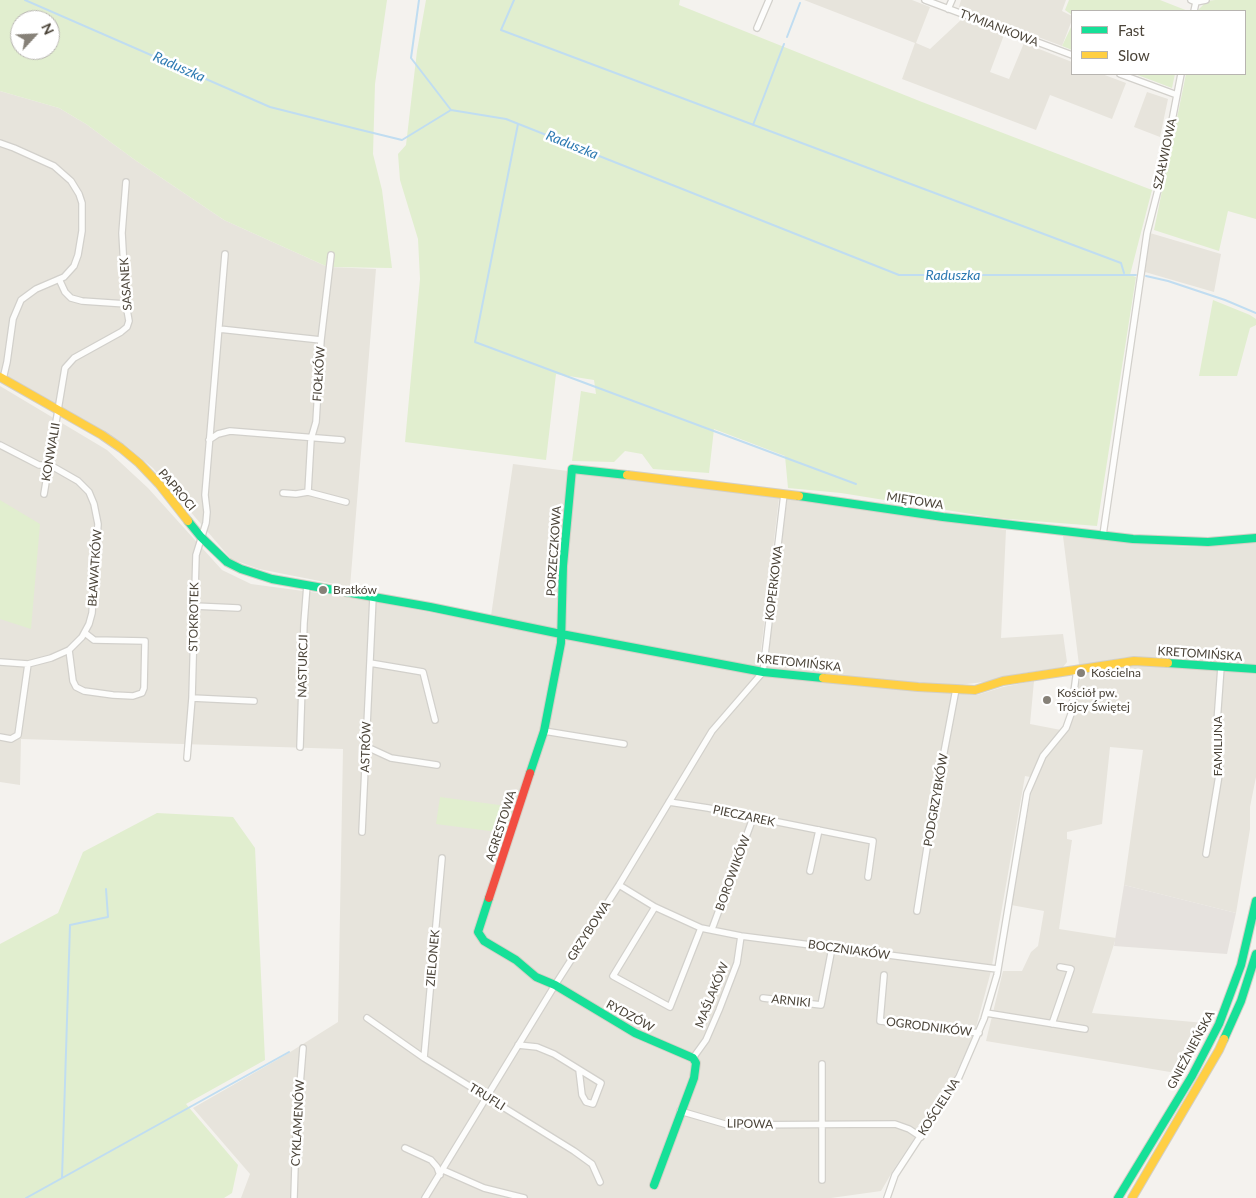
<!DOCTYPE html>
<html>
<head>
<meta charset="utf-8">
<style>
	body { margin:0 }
	#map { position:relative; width:1256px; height:1198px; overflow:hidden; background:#f4f2ee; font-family:Lato,sans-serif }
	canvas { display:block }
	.legend { position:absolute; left:1071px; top:10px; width:175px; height:65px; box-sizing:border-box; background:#fff; border:1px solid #b7b4b0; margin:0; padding:6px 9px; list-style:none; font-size:15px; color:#4b4439 }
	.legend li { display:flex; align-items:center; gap:10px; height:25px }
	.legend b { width:25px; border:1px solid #b7b4b0 }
	.north { position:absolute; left:10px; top:10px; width:50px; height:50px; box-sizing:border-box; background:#fff; border:1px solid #b7b4b0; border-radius:50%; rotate:65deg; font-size:14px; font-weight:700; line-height:20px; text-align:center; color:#4b4439 }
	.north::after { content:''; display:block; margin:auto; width:18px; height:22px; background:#868178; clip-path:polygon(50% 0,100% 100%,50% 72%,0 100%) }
</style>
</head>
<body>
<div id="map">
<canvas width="1256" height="1198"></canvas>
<ul class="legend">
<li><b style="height:6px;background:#16e098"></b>Fast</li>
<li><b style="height:6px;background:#ffcf43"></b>Slow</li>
</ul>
<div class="north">N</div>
</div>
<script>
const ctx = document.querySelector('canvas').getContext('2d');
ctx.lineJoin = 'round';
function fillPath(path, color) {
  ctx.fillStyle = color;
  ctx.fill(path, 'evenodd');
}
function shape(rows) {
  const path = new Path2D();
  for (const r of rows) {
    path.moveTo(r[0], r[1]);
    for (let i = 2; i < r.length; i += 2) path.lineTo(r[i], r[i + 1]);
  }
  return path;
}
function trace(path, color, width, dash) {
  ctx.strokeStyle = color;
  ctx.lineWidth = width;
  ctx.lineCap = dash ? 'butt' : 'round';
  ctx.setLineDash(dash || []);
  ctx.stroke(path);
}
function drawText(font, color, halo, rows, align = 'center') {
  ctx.font = font + ' Lato,sans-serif';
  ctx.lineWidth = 5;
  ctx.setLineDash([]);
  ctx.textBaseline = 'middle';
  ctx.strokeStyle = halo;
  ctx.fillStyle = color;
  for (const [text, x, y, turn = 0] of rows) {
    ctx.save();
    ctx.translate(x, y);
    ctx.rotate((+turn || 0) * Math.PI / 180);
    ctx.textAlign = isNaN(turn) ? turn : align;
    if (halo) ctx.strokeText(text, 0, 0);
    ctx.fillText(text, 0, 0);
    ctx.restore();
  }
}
const residential = shape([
	[804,0,912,0,930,7,916,43,930,49,962,19,1004,35,990,72,1009,79,1024,43,1072,62,1072,74,1102,74,1126,83,1112,119,1050,95,1036,130,902,79,915,43],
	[961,0,1066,0,1062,11,1072,16,1072,20,1062,46,959,7],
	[0,91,59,108,86,124,135,160,224,220,328,267,376,269,350,587,259,569,231,559,153,468,123,443,0,373],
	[1147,92,1168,99,1160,137,1134,127],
	[1150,233,1221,254,1214,292,1145,272],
	[0,386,107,450,148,488,222,570,251,584,348,597,748,672,896,689,977,695,1003,687,1034,681,1030,724,1061,730,1047,745,1030,777,1025,776,991,971,974,1035,954,1078,894,1169,881,1191,831,1198,241,1198,250,1174,193,1108,287,1054,338,1022,343,749,21,739,20,785,0,782],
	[513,464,779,498,759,667,491,616],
	[787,499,851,506,924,518,1006,530,1001,638,1063,634,1067,662,1063,667,1017,674,993,681,949,686,767,668],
	[1063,536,1171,546,1197,547,1256,542,1256,665,1151,657,1127,657,1079,665],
	[1147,665,1218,671,1211,748,1215,749,1218,770,1202,857,1207,858,1215,820,1223,770,1218,728,1224,671,1256,674,1256,777,1250,807,1250,829,1236,913,1124,885,1143,750,1110,747,1102,824,1067,832,1067,839,1072,840,1059,929,1116,938,1092,1013,1205,1023,1176,1073,986,1041,1003,971,1022,971,1031,952,1038,946,1044,911,1011,905,1031,794,1035,779,1048,754,1072,721,1076,708,1079,683,1083,674,1121,667]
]);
const industrial = shape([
	[1124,885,1236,913,1227,954,1114,946]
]);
const green = shape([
	[0,0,387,0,375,84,373,154,382,190,392,268,328,267,224,220,135,160,86,124,59,108,0,91],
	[20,20,50,20,50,50,20,50],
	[426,0,680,0,679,5,922,102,1152,190,1130,275,1136,277,1097,526,996,518,841,493,788,488,785,456,714,429,709,473,653,469,642,454,625,451,614,462,572,461,581,391,596,394,594,380,556,374,546,460,405,442,420,279,418,239,400,180,398,154,406,145,417,51],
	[1069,0,1160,0,1188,11,1072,11,1072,15,1065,10],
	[1215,0,1256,0,1256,219,1228,211,1219,251,1154,230,1186,74,1245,74,1245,11,1197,11,1207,1],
	[1072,25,1072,50,1062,46],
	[1135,74,1175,74,1172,88],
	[1213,300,1250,315,1256,319,1256,325,1250,328,1237,376,1199,376],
	[0,500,40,524,31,629,0,619],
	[440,797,514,807,505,833,436,824],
	[157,813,233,817,255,848,265,1060,186,1104,238,1165,232,1193,224,1198,0,1198,0,944,58,913,83,852]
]);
const stream = shape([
	[25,0,270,107,357,129,402,140,451,110,506,119,899,275,1136,275],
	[419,0,411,58,451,110],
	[514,0,501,30,1121,263,1124,273],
	[787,37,800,3],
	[518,124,475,342,856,484],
	[753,125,784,44],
	[1146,276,1168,281,1225,300,1256,313],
	[62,1178,70,925,108,917,106,889],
	[26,1198,289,1052]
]);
const street = shape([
	[925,0,1072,55],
	[1191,0,1196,2,1206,0],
	[948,9,952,0],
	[1194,11,1196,2],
	[757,28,769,0],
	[1120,74,1177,95],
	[0,143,14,148,54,166,71,181,79,194,82,203,82,231,78,255,74,266,64,277,36,289,21,300,13,319,7,362,3,379],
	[59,279,65,292,71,298,82,301,126,304],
	[219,329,321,340],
	[209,440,218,434,230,431,342,440],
	[0,445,39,465,50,465,78,481,89,492,94,504,98,524,92,613,89,624,82,637,69,650,51,658,28,664,0,662],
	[308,492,311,439,316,422,321,340,331,255],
	[283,493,296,494,308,492,346,502],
	[44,494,65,368,74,358,121,332,127,327,129,321,126,304,122,233,126,182],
	[1103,535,1147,233,1161,178,1181,74],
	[194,606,238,608],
	[69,650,73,681,76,687,84,691,113,695,133,696,142,693,144,688,145,641,94,640,85,633],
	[370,663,423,672,435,720],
	[192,698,254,701],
	[544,731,624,744],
	[0,737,11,739,18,735,28,664],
	[300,747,304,623,307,585],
	[367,747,391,758,437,765],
	[187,758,192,698,196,555,206,523,207,512,205,495,225,254],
	[669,802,708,808,873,841,868,877],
	[362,832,373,597],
	[1206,854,1220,769,1216,736,1221,667],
	[810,871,819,830],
	[619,885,655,907,701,928,741,936,997,969],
	[655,907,613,976,670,1007,701,928],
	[917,911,932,816,956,689],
	[712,929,753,818],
	[884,975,880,1021,979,1033],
	[763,998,821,1005,832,948],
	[986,1013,1085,1029],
	[367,1018,424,1058,574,1151,592,1164,600,1182],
	[1052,1024,1071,969,1060,967],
	[518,1045,537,1047,554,1054,601,1083,593,1104,586,1102,582,1095,579,1070],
	[424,1058,442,858],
	[693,1058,706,1040,719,1010,737,963,741,936],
	[680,1111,728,1125,895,1124,909,1129,921,1137],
	[405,1148,431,1160,437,1167,440,1175],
	[443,1170,484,1188,524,1198],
	[822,1180,822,1064],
	[294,1198,296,1134,303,1048],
	[425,1198,555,985,619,885,712,731,763,672,784,494],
	[887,1198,895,1175,959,1077,984,1019,997,975,1027,793,1043,756,1066,728,1071,714,1077,669]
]);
const fast = shape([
	[799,496,943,517,1133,539,1208,542,1256,538],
	[188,521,201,537,227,562,241,569,272,579,430,607,561,634,763,672,823,678],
	[1168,663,1256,669],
	[530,773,544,731,561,643,563,566,572,469,627,475],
	[489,898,478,932,484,941,516,960,536,977,555,985,635,1033,693,1058,696,1063,694,1078,654,1185],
	[1224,1039,1241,1001,1256,954],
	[1118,1198,1192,1076,1219,1024,1241,965,1256,901]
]);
const slow = shape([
	[0,377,102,435,121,448,139,463,159,484,188,521],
	[627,475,799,496],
	[823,678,918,687,975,690,1003,681,1134,661,1168,663],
	[1132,1198,1219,1050,1224,1039]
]);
const jam = shape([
	[489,898,530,773]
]);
const markers = [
	[323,590,5,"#868178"],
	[1081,673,5,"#868178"],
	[1047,700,5,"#868178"]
];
const streetNames = [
	["TYMIANKOWA",999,28,21],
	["SZAŁWIOWA",1165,154,-78],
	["SASANEK",126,284,-94],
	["FIOŁKÓW",319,374,-86],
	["KONWALII",51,452,-80],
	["PAPROCI",177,490,50],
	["MIĘTOWA",915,501,9],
	["PORZECZKOWA",554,551,-86],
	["BŁAWATKÓW",95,568,-86],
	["KOPERKOWA",774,583,-83],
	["STOKROTEK",194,617,-89],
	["KRETOMIŃSKA",1200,654,4],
	["KRETOMIŃSKA",799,663,6],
	["NASTURCJI",303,666,-89],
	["FAMILIJNA",1218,746,-90],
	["ASTRÓW",366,747,-88],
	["PODGRZYBKÓW",936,800,-80],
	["PIECZAREK",744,816,12],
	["AGRESTOWA",501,826,-72],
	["BOROWIKÓW",733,873,-70],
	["GRZYBOWA",589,931,-57],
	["BOCZNIAKÓW",849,950,8],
	["ZIELONEK",433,958,-85],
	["MAŚLAKÓW",712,995,-68],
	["ARNIKI",791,1001,6],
	["RYDZÓW",630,1016,29],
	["OGRODNIKÓW",929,1027,7],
	["GNIEŹNIEŃSKA",1191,1050,-62],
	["TRUFLI",487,1097,32],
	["KOŚCIELNA",939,1107,-57],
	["CYKLAMENÓW",298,1123,-87],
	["LIPOWA",750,1124,1]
];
const poiNames = [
	["Bratków",333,590],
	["Kościelna",1091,673],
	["Kościół pw.",1057,693],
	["Trójcy Świętej",1057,707]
];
const waterNames = [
	["Raduszka",179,67,24],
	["Raduszka",572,145,22],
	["Raduszka",953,275]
];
fillPath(residential, '#e7e4dc');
fillPath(industrial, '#e6e2de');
fillPath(green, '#e1eecf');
trace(stream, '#c0ddf1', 2);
trace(street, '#d2d0cb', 8);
trace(fast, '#d3cfc5', 10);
trace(slow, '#d3cfc5', 10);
trace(jam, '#d3cfc5', 10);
trace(street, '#fdfdfc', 5.5);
trace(fast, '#16e098', 8);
trace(slow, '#ffcf43', 8);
trace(jam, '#f24e42', 8);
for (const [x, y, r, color] of markers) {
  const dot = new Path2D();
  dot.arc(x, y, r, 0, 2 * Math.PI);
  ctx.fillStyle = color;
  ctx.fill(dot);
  trace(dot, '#fff', 2);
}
drawText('12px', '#4b4439', '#fff', streetNames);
drawText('12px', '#4b4439', '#fff', poiNames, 'left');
drawText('italic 14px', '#2e7ab2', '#fff', waterNames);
</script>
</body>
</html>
